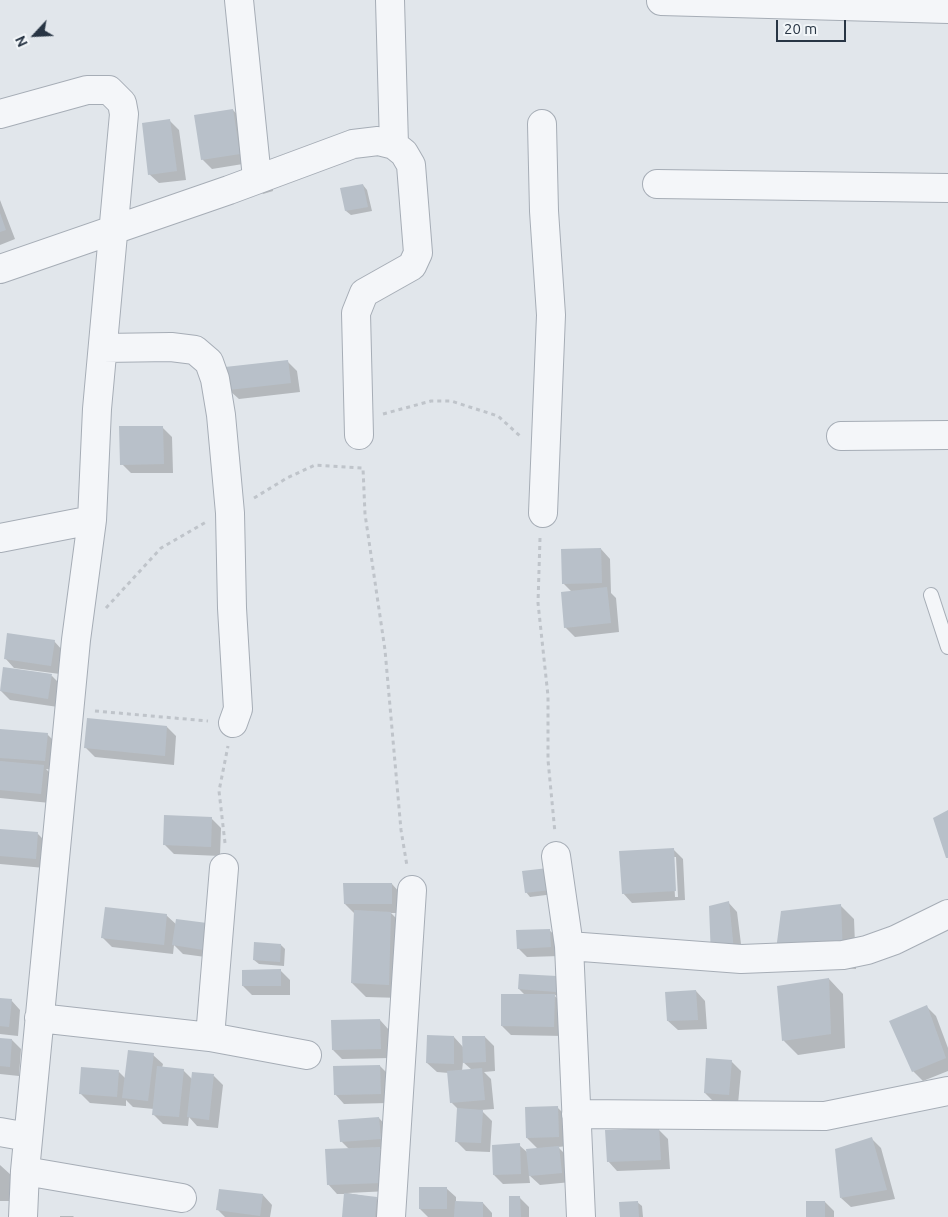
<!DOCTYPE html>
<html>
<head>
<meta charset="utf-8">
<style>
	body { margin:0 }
	#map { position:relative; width:948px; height:1217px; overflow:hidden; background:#e1e6eb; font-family:Ubuntu,sans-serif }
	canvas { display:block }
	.north { position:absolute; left:10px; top:10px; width:50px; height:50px; -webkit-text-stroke:4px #f1f5f8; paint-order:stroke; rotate:245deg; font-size:14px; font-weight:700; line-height:20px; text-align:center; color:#283544 }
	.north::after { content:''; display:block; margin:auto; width:18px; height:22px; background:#283544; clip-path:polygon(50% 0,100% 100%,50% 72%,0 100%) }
	.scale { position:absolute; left:776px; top:20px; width:70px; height:22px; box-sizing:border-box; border:2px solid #283544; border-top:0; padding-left:6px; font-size:15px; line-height:18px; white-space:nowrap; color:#283544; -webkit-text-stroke:4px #f1f5f8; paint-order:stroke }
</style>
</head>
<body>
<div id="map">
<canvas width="948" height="1217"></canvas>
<div class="north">N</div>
<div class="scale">20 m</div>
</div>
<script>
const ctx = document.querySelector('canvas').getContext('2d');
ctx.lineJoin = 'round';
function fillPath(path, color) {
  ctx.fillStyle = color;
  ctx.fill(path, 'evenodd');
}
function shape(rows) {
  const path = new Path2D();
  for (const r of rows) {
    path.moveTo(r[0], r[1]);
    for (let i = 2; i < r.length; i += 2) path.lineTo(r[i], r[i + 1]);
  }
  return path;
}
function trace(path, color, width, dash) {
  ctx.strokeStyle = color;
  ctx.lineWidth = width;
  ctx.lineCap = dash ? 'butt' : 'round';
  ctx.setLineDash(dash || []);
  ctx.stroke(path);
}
const shadow = shape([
	[233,110,242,120,249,163,212,169,202,159],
	[170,121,179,130,186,180,159,183,149,174],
	[363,185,367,190,372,211,351,215,346,211,342,189],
	[272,186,273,191,263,194,259,189],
	[0,200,15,239,0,245],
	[287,361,297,371,300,392,239,399,229,390],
	[162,427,172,437,173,473,131,473,122,464],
	[601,549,610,559,611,593,616,598,619,632,575,637,565,627,572,592,563,583],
	[54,641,63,651,60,674,14,668,5,658],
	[52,676,61,685,58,707,10,700,1,691],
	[167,727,176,736,174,765,95,757,86,748],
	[0,730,47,734,56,743,54,770,46,769,53,776,50,803,0,798],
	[211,818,221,828,220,856,174,854,165,845],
	[0,831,37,833,47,843,45,868,0,864],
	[673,849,683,859,685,900,632,903,623,893],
	[673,857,676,857,678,897,675,897],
	[524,872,554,894,530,897,526,892],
	[392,884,401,894,401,913,391,913,405,927,402,998,366,997,352,983,355,914,345,904],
	[728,902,737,912,743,960,721,966],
	[840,905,854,919,856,969,792,964],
	[166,915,213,958,183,954,174,945,173,954,112,947,102,937],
	[549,930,559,939,560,956,527,957,518,948],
	[281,945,285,949,284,966,259,964,254,960],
	[280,970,290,980,290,995,252,995,243,986],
	[556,977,560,982,560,996,554,995,563,1005,563,1036,511,1035,502,1026,525,995,519,989],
	[829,979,843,994,845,1048,798,1055,784,1041,779,987],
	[696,991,705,1001,707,1029,678,1030,668,1021],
	[0,999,11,1000,20,1010,18,1036,0,1034],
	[927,1007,936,1016,948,1048,948,1071,923,1081,913,1071],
	[380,1020,389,1030,390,1058,342,1059,333,1050],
	[454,1037,463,1047,485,1037,494,1046,495,1071,484,1072,491,1079,494,1109,481,1110,492,1121,490,1152,466,1151,456,1141,458,1109,451,1102,449,1073,437,1072,427,1063],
	[463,1062,472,1070,462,1071],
	[0,1039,12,1040,21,1049,19,1076,0,1074],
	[153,1055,163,1064,162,1068,183,1070,193,1080,214,1076,223,1085,218,1128,197,1126,189,1117,188,1126,163,1124,153,1114,154,1109,133,1107,126,1100,126,1106,90,1103,81,1094,118,1071,126,1079],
	[731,1061,741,1071,738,1104,714,1102,705,1093],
	[380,1066,389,1075,389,1103,344,1104,335,1094],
	[557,1107,567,1117,568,1146,558,1147,568,1157,571,1182,540,1185,529,1175,530,1183,503,1184,494,1175,519,1145,528,1153,538,1149,527,1138],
	[379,1118,388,1128,389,1148,380,1149,389,1158,390,1191,347,1193,376,1198,386,1208,385,1217,343,1217,345,1194,337,1194,328,1184,349,1149,341,1141],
	[659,1130,668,1139,670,1169,617,1171,608,1161],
	[872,1139,881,1148,895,1199,851,1207,841,1198],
	[0,1165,11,1175,10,1201,0,1201],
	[446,1188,456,1197,456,1202,483,1203,492,1213,492,1217,428,1217,420,1209],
	[263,1195,272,1205,270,1217,225,1217,218,1210],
	[520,1198,529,1207,529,1217,510,1217],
	[637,1202,642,1206,643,1217,622,1217],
	[825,1202,834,1211,834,1217,807,1217],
	[60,1216,73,1216,74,1217,60,1217]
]);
const building = shape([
	[233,109,240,154,201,160,194,115],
	[170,119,177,171,148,175,142,123],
	[363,184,368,207,345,211,340,188],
	[0,213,6,230,0,232],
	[288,360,291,383,228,390,225,367],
	[119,426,163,426,164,464,120,465],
	[601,548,602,583,562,584,561,549],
	[607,587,611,623,564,628,561,592],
	[7,633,55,640,51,666,4,659],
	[3,667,52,674,48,699,0,691],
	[87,718,167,726,165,756,84,748],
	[0,729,48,733,45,761,0,758],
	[0,761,44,765,41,794,0,790],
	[948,810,948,858,946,858,933,818],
	[164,815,212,817,211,847,163,845],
	[0,829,38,832,36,859,0,856],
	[674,848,676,891,622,894,619,851],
	[548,868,550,890,525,893,522,871],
	[343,883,392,883,392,904,344,904],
	[729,901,734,951,711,957,709,906],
	[841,904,843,955,776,950,781,911],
	[105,907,167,914,164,945,101,938],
	[354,910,391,912,389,985,351,983],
	[176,919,207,923,204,950,172,945],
	[550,929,551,947,517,949,516,930],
	[254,942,281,944,280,962,253,960],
	[281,969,281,986,242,986,242,970],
	[519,974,557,976,556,992,518,989],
	[829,978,831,1034,782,1041,777,986],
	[696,990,698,1020,667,1021,665,992],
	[501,994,555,994,554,1027,501,1026],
	[0,998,12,999,9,1027,0,1026],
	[927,1005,946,1058,912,1072,889,1021],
	[380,1019,381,1049,332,1050,331,1020],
	[427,1035,454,1036,454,1064,426,1063],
	[462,1036,485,1036,486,1062,463,1063],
	[0,1038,12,1039,10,1067,0,1066],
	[128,1050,154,1053,148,1101,122,1098],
	[706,1058,732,1060,729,1095,704,1093],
	[380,1065,381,1094,334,1095,333,1066],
	[157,1066,184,1069,179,1117,152,1115],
	[81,1067,119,1070,117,1097,79,1094],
	[482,1068,485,1100,450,1103,447,1071],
	[192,1072,214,1074,209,1120,187,1117],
	[558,1106,559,1137,526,1138,525,1107],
	[457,1108,483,1110,481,1143,455,1142],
	[379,1117,381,1139,340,1142,338,1120],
	[659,1128,661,1160,607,1162,605,1130],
	[872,1137,887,1190,840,1198,835,1149],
	[520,1143,521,1174,493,1175,492,1145],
	[559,1146,562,1173,529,1176,526,1149],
	[380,1147,381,1183,327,1185,325,1149],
	[419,1187,447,1187,447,1209,419,1209],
	[219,1189,263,1194,260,1216,216,1210],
	[344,1193,377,1197,375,1217,342,1217],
	[509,1196,520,1196,521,1217,509,1217],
	[455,1201,483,1202,483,1217,454,1217],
	[638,1201,639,1217,620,1217,619,1202],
	[806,1201,825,1201,825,1217,806,1217]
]);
const path = shape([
	[383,414,431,401,451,401,498,416,520,436],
	[254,498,287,478,315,465,363,468,365,514,385,650,401,830,407,866],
	[540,538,538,603,548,696,548,760,555,833],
	[106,608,161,548,206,522],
	[95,711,208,721],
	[225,843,219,791,228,746]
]);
const lane = shape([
	[931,595,948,647]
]);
const street = shape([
	[239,0,257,178],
	[390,0,394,145],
	[661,1,948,9],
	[0,114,87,90,109,90,122,103,124,114,97,409,92,520],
	[542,124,544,211,551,315,543,513],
	[657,184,948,188],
	[0,269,229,190,353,144,378,141,394,145,404,153,411,165,418,253,412,266,364,293,356,313,359,435],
	[103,348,171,347,195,350,209,362,215,379,221,415,230,513,232,608,238,709,233,723],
	[841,436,948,435],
	[0,538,92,520,76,640,25,1171,23,1217],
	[556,856,569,946,581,1217],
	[569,946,741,959,843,955,867,950,895,940,948,914],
	[39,1018,210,1037,307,1055],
	[210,1037,224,868],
	[576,1114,825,1116,948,1091],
	[0,1132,28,1137],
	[25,1171,182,1198],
	[391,1217,412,890]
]);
fillPath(shadow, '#0003');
fillPath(building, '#b8c0c9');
trace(lane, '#a6adb6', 16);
trace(street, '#a6adb6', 30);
trace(path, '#bfc4ca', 3, [4, 4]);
trace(lane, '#f4f6f9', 14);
trace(street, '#f4f6f9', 28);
</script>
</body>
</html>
